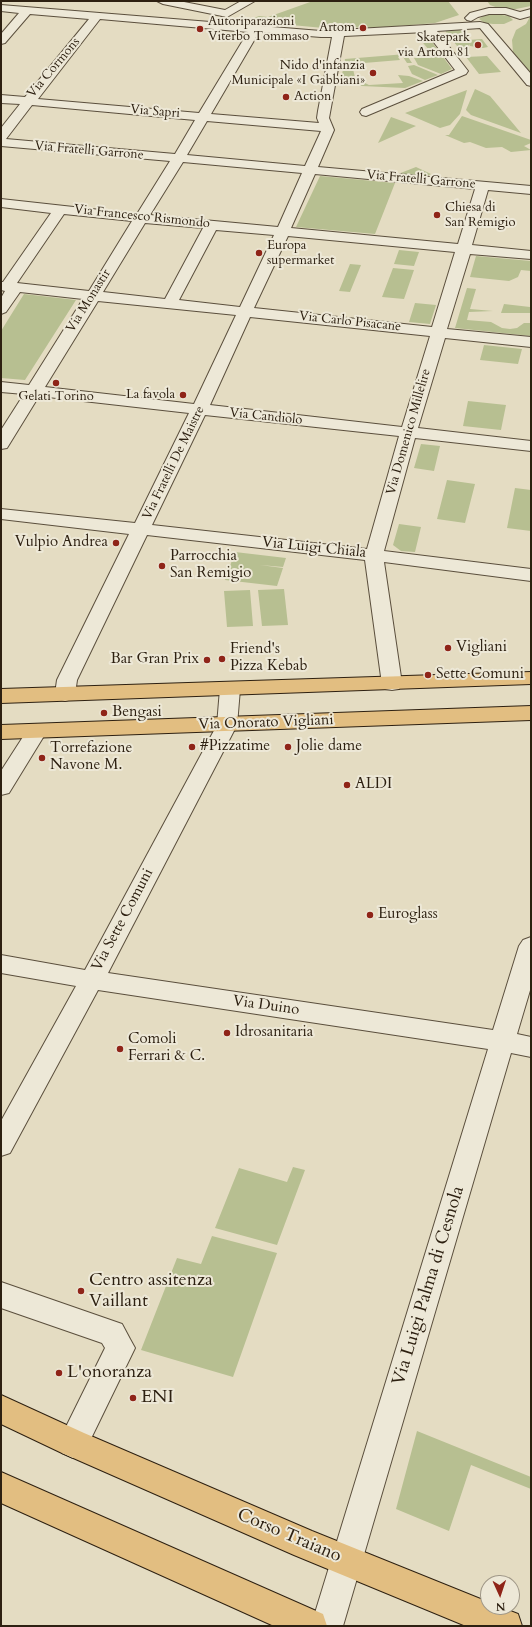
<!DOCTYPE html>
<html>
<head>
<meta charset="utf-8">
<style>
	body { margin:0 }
	#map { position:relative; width:532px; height:1627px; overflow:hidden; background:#e4dcc2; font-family:Cardo,serif }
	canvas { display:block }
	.frame { position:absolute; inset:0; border:2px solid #2d2011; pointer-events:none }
	.north { position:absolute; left:480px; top:1575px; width:40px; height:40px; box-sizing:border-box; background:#ede8d7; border:1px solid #a09888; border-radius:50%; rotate:177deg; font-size:11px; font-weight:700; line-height:16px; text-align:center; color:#2d2011 }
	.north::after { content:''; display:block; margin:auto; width:14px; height:18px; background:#8f2418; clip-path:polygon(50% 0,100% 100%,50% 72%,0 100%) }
</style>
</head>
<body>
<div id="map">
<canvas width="532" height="1627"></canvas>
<div class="frame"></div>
<div class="north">N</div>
</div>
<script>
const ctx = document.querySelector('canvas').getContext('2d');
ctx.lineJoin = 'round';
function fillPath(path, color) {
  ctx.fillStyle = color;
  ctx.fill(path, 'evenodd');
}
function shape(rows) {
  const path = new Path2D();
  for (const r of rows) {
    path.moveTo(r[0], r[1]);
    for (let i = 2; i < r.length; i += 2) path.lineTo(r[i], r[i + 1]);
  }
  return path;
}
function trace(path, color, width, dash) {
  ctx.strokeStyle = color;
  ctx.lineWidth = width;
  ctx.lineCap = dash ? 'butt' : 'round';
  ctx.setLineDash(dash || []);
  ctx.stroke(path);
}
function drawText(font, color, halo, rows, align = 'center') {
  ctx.font = font + ' Cardo,serif';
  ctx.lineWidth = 4;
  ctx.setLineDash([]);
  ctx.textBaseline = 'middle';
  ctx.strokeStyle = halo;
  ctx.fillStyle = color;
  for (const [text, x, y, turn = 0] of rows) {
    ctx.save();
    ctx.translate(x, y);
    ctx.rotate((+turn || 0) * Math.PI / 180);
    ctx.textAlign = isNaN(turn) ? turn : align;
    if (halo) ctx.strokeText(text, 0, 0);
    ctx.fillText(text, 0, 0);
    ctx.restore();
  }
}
const green = shape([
	[313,1,448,1,459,15,435,23,374,28,347,27,345,30,270,23,271,22,249,20,259,16,268,17],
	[487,1,531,1,531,6,506,11,490,5],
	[494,14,509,16,513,20,504,24,493,24,485,23,479,19,485,15],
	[531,15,531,74,513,52,512,40,516,30,526,24],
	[443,28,454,30,458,29,463,32,460,33,462,37,466,39,463,40,470,43,468,40,482,39,488,47,483,48,470,46,470,44,467,51,461,51],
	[423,30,452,69,441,74,418,65,414,58,430,57,426,51,429,50,413,31],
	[406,54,412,63,407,63,403,57,398,57,400,60,352,64,355,78,369,85,403,83,398,75,409,76,423,81,405,88,340,85,345,59],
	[487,56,501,72,479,74,466,57],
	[414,65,438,75,425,80,412,74,408,66],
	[475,89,490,96,521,133,471,115,466,110],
	[467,90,460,114,450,125,440,128,405,113],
	[462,116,531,140,531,143,524,146,531,150,511,152,502,147,486,148,470,142,464,143,445,135,449,135],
	[391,117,416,126,378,143],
	[416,167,431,174,422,179,396,176,398,174],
	[320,176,395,183,375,234,296,227],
	[399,250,419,252,414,266,394,264],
	[476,256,531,261,531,271,521,270,518,277,509,281,470,277],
	[350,264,361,265,350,292,339,291],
	[393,268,414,270,404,299,382,297],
	[467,288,476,289,470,309,493,311,469,312,467,320,491,322,502,328,510,329,517,328,524,323,531,323,531,336,455,328],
	[24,294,76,300,25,380,1,378,1,331],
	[415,303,436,305,430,324,409,322],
	[531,303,531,313,501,313,504,304,530,307],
	[484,345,522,349,518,364,480,360],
	[468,401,506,405,501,430,463,426],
	[421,444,440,446,434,471,414,468],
	[447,480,475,484,465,523,437,519],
	[515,488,531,490,531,531,507,528],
	[399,524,421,527,415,552,401,551,393,545],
	[235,552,286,558,283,567,260,565,283,568,277,586,225,580],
	[284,589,288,625,262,626,258,590],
	[250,590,253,626,227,627,224,591],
	[293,1167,305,1170,277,1245,215,1228,239,1168,287,1182],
	[212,1236,277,1253,233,1377,141,1350,177,1258,201,1264],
	[417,1431,531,1477,531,1489,471,1465,449,1531,396,1509]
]);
const minor = shape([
	[157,1,179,1,225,10,241,1,255,1,227,17,163,4,157,1],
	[1,5,321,31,480,22,488,24,531,74,531,86,527,85,480,28,437,31,468,71,466,74,366,116,362,115,360,112,362,109,455,70,426,32,344,36,329,118,334,130,318,167,531,186,531,194,488,190,472,245,531,251,531,259,470,254,447,329,531,337,531,347,445,338,418,428,531,441,531,451,415,438,384,551,531,569,531,581,384,562,402,684,399,689,392,690,385,689,382,684,365,560,147,535,77,680,75,694,72,699,65,701,58,699,55,694,57,680,129,534,1,519,1,509,135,523,189,413,39,396,7,448,1,449,1,430,24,394,1,392,1,382,29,385,83,299,20,292,6,312,1,314,1,298,5,291,1,290,1,282,3,282,51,213,1,207,1,199,137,214,170,161,1,146,1,128,20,104,1,103,1,95,25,97,89,19,30,14,5,43,1,44,1,34,19,13,1,11,1,5],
	[100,19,248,32,199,113,38,99,100,19],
	[259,32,321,37,332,37,318,111,317,118,319,123,211,114,259,32],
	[32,105,195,120,175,154,6,139,32,105],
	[207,121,321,131,305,166,187,155,207,121],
	[183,162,302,173,278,227,150,215,183,162],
	[315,174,475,189,458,244,291,228,315,174],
	[64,214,132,221,89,291,17,283,64,214],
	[145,223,203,228,165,299,103,292,145,223],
	[216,230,274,235,240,307,179,300,216,230],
	[288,236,455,252,432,327,254,308,288,236],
	[98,301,236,315,194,404,45,387,98,301],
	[250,317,430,336,402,427,210,405,250,317],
	[205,415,399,436,367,549,152,525,205,415],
	[489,8,506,8,520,12,531,9,531,16,520,19,505,14,489,14,478,17,471,21,467,20,465,18,470,13,489,8],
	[230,682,237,684,240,689,237,725,108,973,493,1030,519,946,523,940,531,937,531,987,517,1034,531,1037,531,1057,511,1053,343,1626,311,1626,488,1049,98,990,10,1153,1,1156,1,1121,76,986,1,973,1,955,85,970,217,725,220,689,223,684,230,682],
	[37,724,44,726,47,731,9,793,1,795,1,771,30,726,37,724],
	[1,1282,122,1324,130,1339,135,1348,84,1453,73,1458,62,1453,58,1443,105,1348,102,1343,1,1308,1,1282]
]);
const major = shape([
	[531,672,531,684,1,703,1,689,531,672],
	[531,706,531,720,1,739,1,725,531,706],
	[1,1395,84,1433,312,1531,488,1602,488,1607,500,1607,518,1614,522,1626,466,1626,294,1555,62,1453,1,1424,1,1395],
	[1,1472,323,1614,327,1626,274,1626,1,1503,1,1472]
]);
const markers = [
	[363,28,4,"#8f2418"],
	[200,29,4,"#8f2418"],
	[478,45,4,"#8f2418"],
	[373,73,4,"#8f2418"],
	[286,97,4,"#8f2418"],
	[437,215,4,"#8f2418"],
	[259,253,4,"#8f2418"],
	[56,383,4,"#8f2418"],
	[183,395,4,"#8f2418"],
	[116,543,4,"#8f2418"],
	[162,566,4,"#8f2418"],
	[448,648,4,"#8f2418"],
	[222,659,4,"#8f2418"],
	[207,660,4,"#8f2418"],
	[428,675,4,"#8f2418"],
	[104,713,4,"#8f2418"],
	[192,747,4,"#8f2418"],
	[288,747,4,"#8f2418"],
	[42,758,4,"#8f2418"],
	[347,785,4,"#8f2418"],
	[370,915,4,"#8f2418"],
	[227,1033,4,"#8f2418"],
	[120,1049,4,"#8f2418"],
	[81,1291,4,"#8f2418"],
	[59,1373,4,"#8f2418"],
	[133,1398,4,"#8f2418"]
];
const farPoinames = [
	["Autoriparazioni",208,22],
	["Viterbo Tommaso",208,37],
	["Artom",355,28,"right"],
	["Skatepark",470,38,"right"],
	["via Artom 81",470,53,"right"],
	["Nido d'infanzia",365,66,"right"],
	["Municipale «I Gabbiani»",365,81,"right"],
	["Action",294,97],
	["Chiesa di",445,208],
	["San Remigio",445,223],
	["Europa",267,246],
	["supermarket",267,261],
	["La favola",175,395,"right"],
	["Gelati Torino",56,397,"center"]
];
const farStreetnames = [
	["Via Cormons",54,68,-50],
	["Via Sapri",155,112,5],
	["Via Fratelli Garrone",89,151,5],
	["Via Fratelli Garrone",421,180,5],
	["Via Francesco Rismondo",142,217,6],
	["Via Monastir",89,301,-58],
	["Via Carlo Pisacane",350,322,6],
	["Via Candiolo",266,417,6],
	["Via Domenico Millelire",409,432,-74],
	["Via Fratelli De Maistre",174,463,-64]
];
const poiNames = [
	["Vulpio Andrea",108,543,"right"],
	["Parrocchia",170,557],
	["San Remigio",170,574],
	["Vigliani",456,648],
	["Friend's",230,650],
	["Pizza Kebab",230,667],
	["Bar Gran Prix",199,660,"right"],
	["Sette Comuni",436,675],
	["Bengasi",112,713],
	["#Pizzatime",200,747],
	["Jolie dame",296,747],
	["Torrefazione",50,749],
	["Navone M.",50,766],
	["ALDI",355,785],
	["Euroglass",378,915],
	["Idrosanitaria",235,1033],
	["Comoli",128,1040],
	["Ferrari & C.",128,1057]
];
const streetNames = [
	["Via Luigi Chiala",314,548,6],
	["Via Onorato Vigliani",266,723,-2],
	["Via Sette Comuni",123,920,-62],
	["Via Duino",266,1006,8]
];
const nearPoinames = [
	["Centro assitenza",89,1281],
	["Vaillant",89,1302],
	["L'onoranza",67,1373],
	["ENI",141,1398]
];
const nearStreetnames = [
	["Via Luigi Palma di Cesnola",429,1286,-73],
	["Corso Traiano",289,1536,23]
];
fillPath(green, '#b7bf91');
trace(minor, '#5b4f3d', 2);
trace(major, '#2d2011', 2);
fillPath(minor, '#ede8d7');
fillPath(major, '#e2be81');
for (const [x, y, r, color] of markers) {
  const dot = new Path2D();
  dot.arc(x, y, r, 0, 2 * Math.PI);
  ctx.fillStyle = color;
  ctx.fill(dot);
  trace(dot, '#ede8d7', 1.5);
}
drawText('13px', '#2d2011', '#ede8d7', farPoinames, 'left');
drawText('13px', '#2d2011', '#ede8d7', farStreetnames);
drawText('15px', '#2d2011', '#ede8d7', poiNames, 'left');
drawText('15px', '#2d2011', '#ede8d7', streetNames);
drawText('18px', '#2d2011', '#ede8d7', nearPoinames, 'left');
drawText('18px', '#2d2011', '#ede8d7', nearStreetnames);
</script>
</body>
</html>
